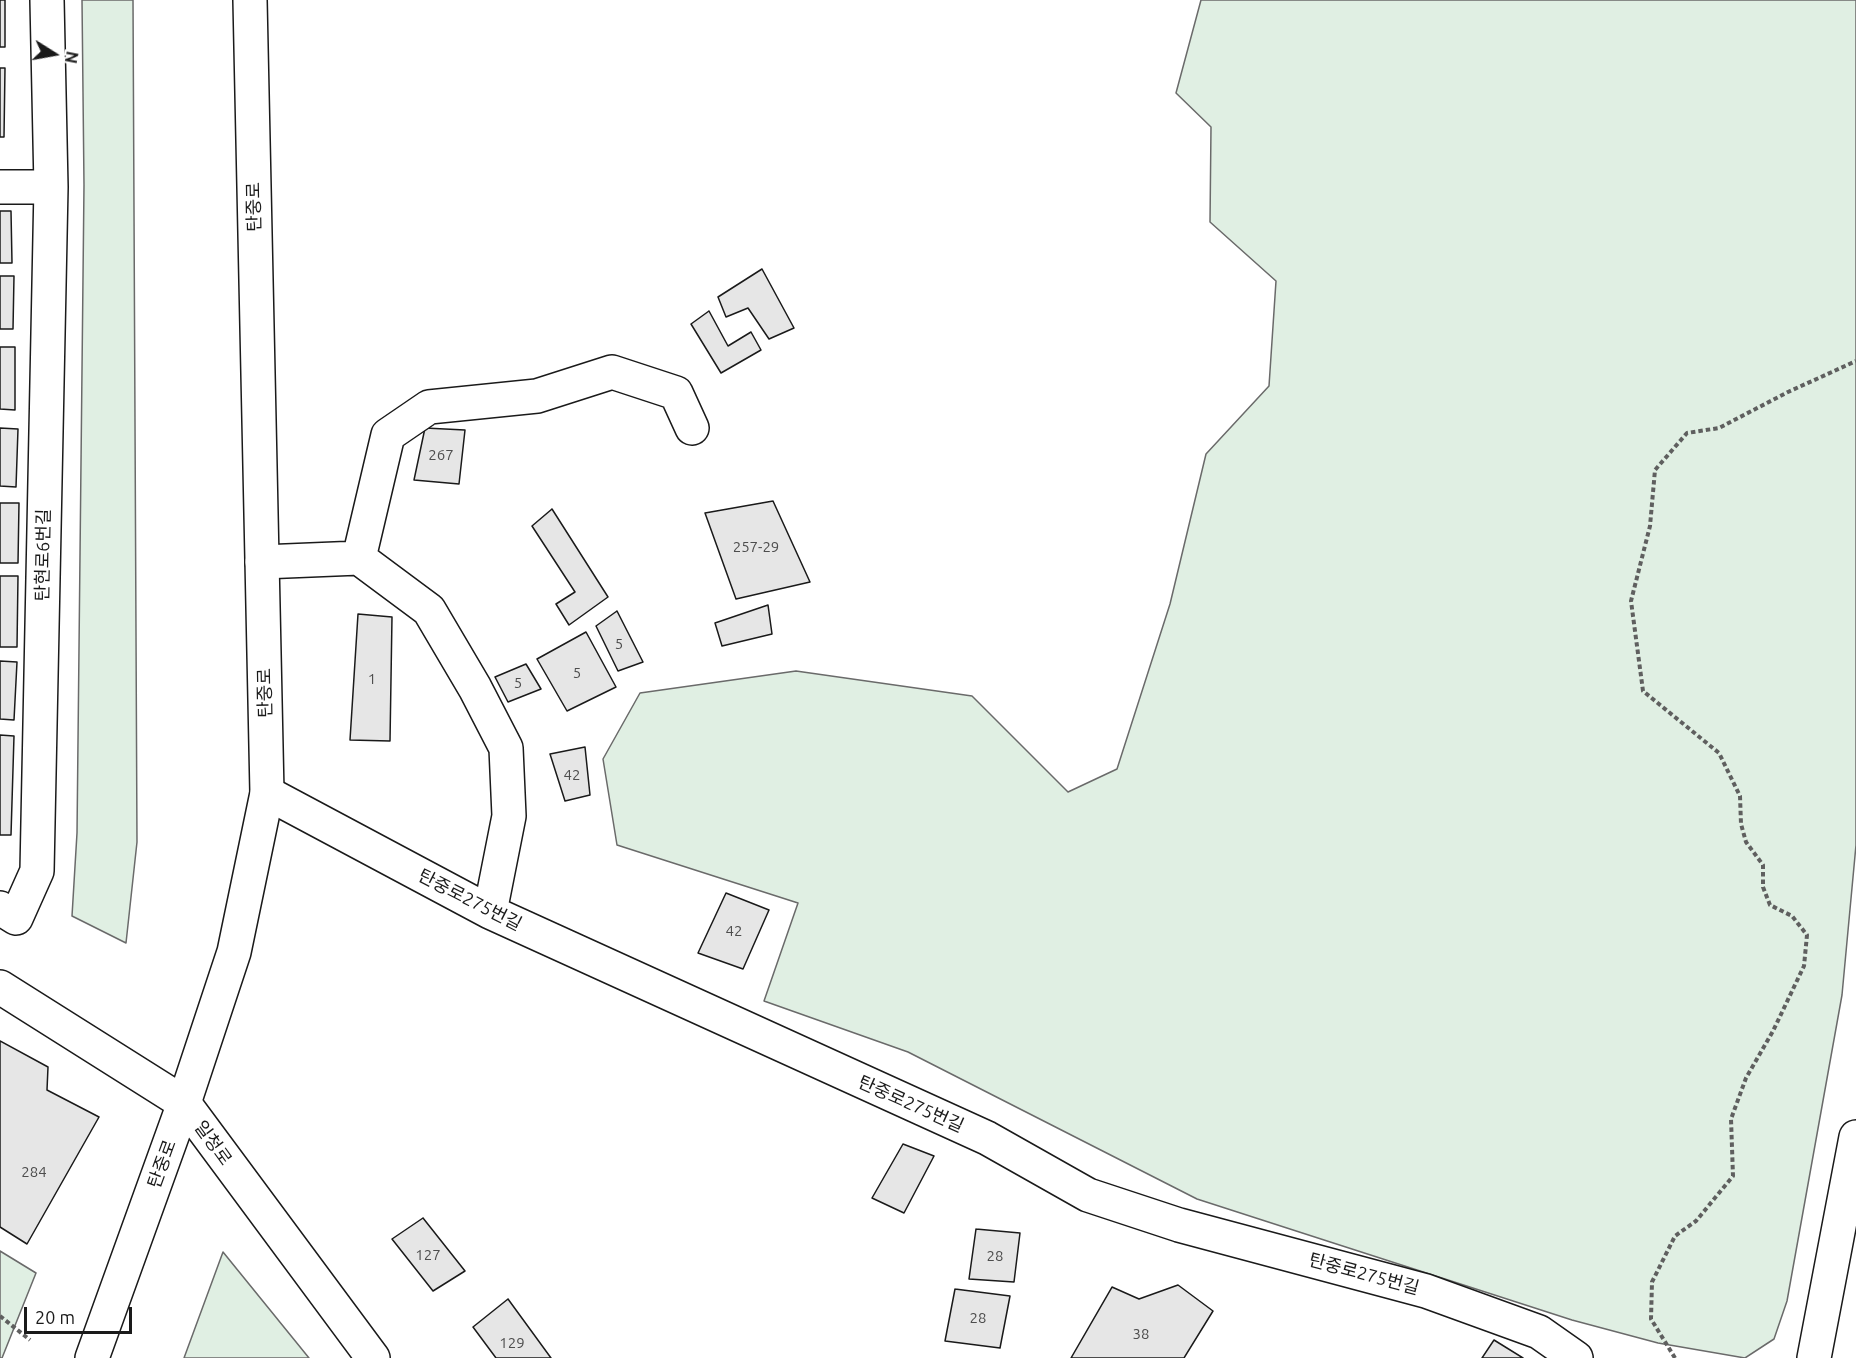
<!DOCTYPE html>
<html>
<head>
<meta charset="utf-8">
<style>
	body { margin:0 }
	#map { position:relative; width:1856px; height:1358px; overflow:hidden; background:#fff; font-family:Ubuntu,sans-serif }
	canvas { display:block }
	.north { position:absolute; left:24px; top:24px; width:60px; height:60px; -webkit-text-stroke:4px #fff; paint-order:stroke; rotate:101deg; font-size:16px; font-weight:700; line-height:24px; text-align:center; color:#1a1a1a }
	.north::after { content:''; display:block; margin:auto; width:21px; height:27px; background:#1a1a1a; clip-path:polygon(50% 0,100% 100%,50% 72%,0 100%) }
	.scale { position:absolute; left:24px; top:1307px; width:108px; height:27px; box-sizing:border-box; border:3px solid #1a1a1a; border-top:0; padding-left:8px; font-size:18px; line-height:21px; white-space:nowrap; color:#1a1a1a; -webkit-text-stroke:4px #fff; paint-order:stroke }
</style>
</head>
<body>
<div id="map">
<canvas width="1856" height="1358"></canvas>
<div class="north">N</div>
<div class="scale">20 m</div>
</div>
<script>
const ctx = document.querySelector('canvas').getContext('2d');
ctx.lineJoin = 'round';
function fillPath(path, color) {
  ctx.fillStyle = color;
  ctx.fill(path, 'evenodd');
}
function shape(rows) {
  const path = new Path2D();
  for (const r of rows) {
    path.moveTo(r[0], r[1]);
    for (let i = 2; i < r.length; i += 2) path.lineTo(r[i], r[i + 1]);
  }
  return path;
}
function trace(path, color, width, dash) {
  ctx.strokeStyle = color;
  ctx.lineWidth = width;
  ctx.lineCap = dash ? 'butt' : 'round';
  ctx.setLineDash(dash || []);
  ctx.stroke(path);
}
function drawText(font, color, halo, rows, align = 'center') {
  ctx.font = font + ' Ubuntu,"Noto Sans KR",sans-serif';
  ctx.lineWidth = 4.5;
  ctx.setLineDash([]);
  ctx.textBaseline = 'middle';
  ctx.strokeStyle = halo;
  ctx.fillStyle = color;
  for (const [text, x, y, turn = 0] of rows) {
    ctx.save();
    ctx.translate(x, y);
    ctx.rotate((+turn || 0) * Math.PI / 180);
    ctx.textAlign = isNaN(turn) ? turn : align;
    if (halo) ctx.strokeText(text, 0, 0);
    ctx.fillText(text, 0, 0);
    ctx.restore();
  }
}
const green = shape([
	[82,0,133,0,137,842,126,943,72,916,77,833,84,185,82,0],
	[1201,0,1856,0,1856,845,1842,995,1787,1301,1774,1339,1745,1358,1658,1343,1572,1320,1197,1199,908,1052,764,1001,798,903,617,845,603,759,640,693,796,671,972,696,1068,792,1117,769,1170,604,1206,454,1269,386,1276,281,1210,222,1211,127,1176,93,1201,0],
	[0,1251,36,1273,2,1358,0,1358,0,1251],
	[223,1252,309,1358,184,1358,223,1252]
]);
const building = shape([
	[0,0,5,0,5,47,0,47,0,0],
	[0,68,5,68,4,137,0,137,0,68],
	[0,211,11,211,12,263,0,263,0,211],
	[762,269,794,328,769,339,748,308,726,317,718,297,762,269],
	[0,276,14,276,13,329,0,329,0,276],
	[709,311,728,346,751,332,761,350,721,373,691,324,709,311],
	[0,347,15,347,15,410,0,409,0,347],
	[0,428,18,429,16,487,0,486,0,428],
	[425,428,465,430,459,484,414,480,425,428],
	[773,501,810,582,736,599,705,513,773,501],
	[0,503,19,503,18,563,0,563,0,503],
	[552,509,608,597,569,625,556,604,575,592,532,526,552,509],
	[0,576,18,576,17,647,0,647,0,576],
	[768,605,772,634,722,646,715,623,768,605],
	[617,611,643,662,618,671,596,626,617,611],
	[358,614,392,617,390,741,350,740,358,614],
	[586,632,616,687,567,711,537,659,586,632],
	[0,661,17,662,14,720,0,719,0,661],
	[526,664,541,689,508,702,495,677,526,664],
	[0,735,14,736,11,835,0,835,0,735],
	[585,747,590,795,565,801,550,754,585,747],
	[726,893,769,910,743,969,698,953,726,893],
	[0,1041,48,1067,47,1090,99,1117,27,1244,0,1227,0,1041],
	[903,1144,934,1156,904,1213,872,1198,903,1144],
	[423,1218,465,1271,433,1291,392,1239,423,1218],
	[976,1229,1020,1233,1014,1282,969,1279,976,1229],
	[1178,1285,1213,1311,1184,1358,1071,1358,1112,1287,1139,1299,1178,1285],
	[955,1289,1010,1296,1000,1348,945,1341,955,1289],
	[508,1299,551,1358,496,1358,473,1327,508,1299],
	[1494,1340,1523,1358,1482,1358,1494,1340]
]);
const path = shape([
	[0,1316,30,1340],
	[1675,1358,1651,1319,1652,1282,1675,1236,1696,1221,1733,1176,1731,1119,1746,1078,1773,1031,1804,966,1807,935,1792,916,1770,905,1763,887,1763,865,1746,842,1741,824,1740,796,1719,753,1643,691,1631,601,1650,526,1655,470,1687,433,1719,428,1788,392,1856,361]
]);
const minor = shape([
	[0,187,51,187],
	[359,558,388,435,429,407,537,396,612,372,676,393,692,428],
	[262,562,359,558,429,610,475,688,506,748,509,816,490,912],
	[267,793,490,912,987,1138,1088,1195,1179,1225,1426,1291,1539,1332,1576,1358],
	[0,908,16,918,37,871,51,187,47,0],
	[1814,1358,1856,1137]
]);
const tertiary = shape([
	[0,987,184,1103,373,1358]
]);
const secondary = shape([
	[92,1358,184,1103,234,952,267,793,250,0]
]);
const numberNames = [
	["267",441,455],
	["257-29",756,547],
	["5",619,644],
	["5",577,673],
	["1",372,679],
	["5",518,683],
	["42",572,775],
	["42",734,931],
	["284",34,1172],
	["127",428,1255],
	["28",995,1256],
	["28",978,1318],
	["38",1141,1334],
	["129",512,1343]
];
const streetNames = [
	["탄중로",254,207,-91],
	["탄현로6번길",43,555,-89],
	["탄중로",265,693,-91],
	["탄중로275번길",470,900,27],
	["탄중로275번길",911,1104,24],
	["일청로",213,1143,54],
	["탄중로",162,1164,-70],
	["탄중로275번길",1364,1274,15]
];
fillPath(green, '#e0efe3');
trace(green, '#6a6a6a', 1.5);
fillPath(building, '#e6e6e6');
trace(building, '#1a1a1a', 1.5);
trace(minor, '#1a1a1a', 36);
trace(tertiary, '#1a1a1a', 36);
trace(secondary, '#1a1a1a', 36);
trace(path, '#5f5f5f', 4, [4.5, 3]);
trace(minor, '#fff', 33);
trace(tertiary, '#fff', 33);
trace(secondary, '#fff', 33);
drawText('15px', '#4d4d4d', null, numberNames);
drawText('18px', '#1a1a1a', '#fff', streetNames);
</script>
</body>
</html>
